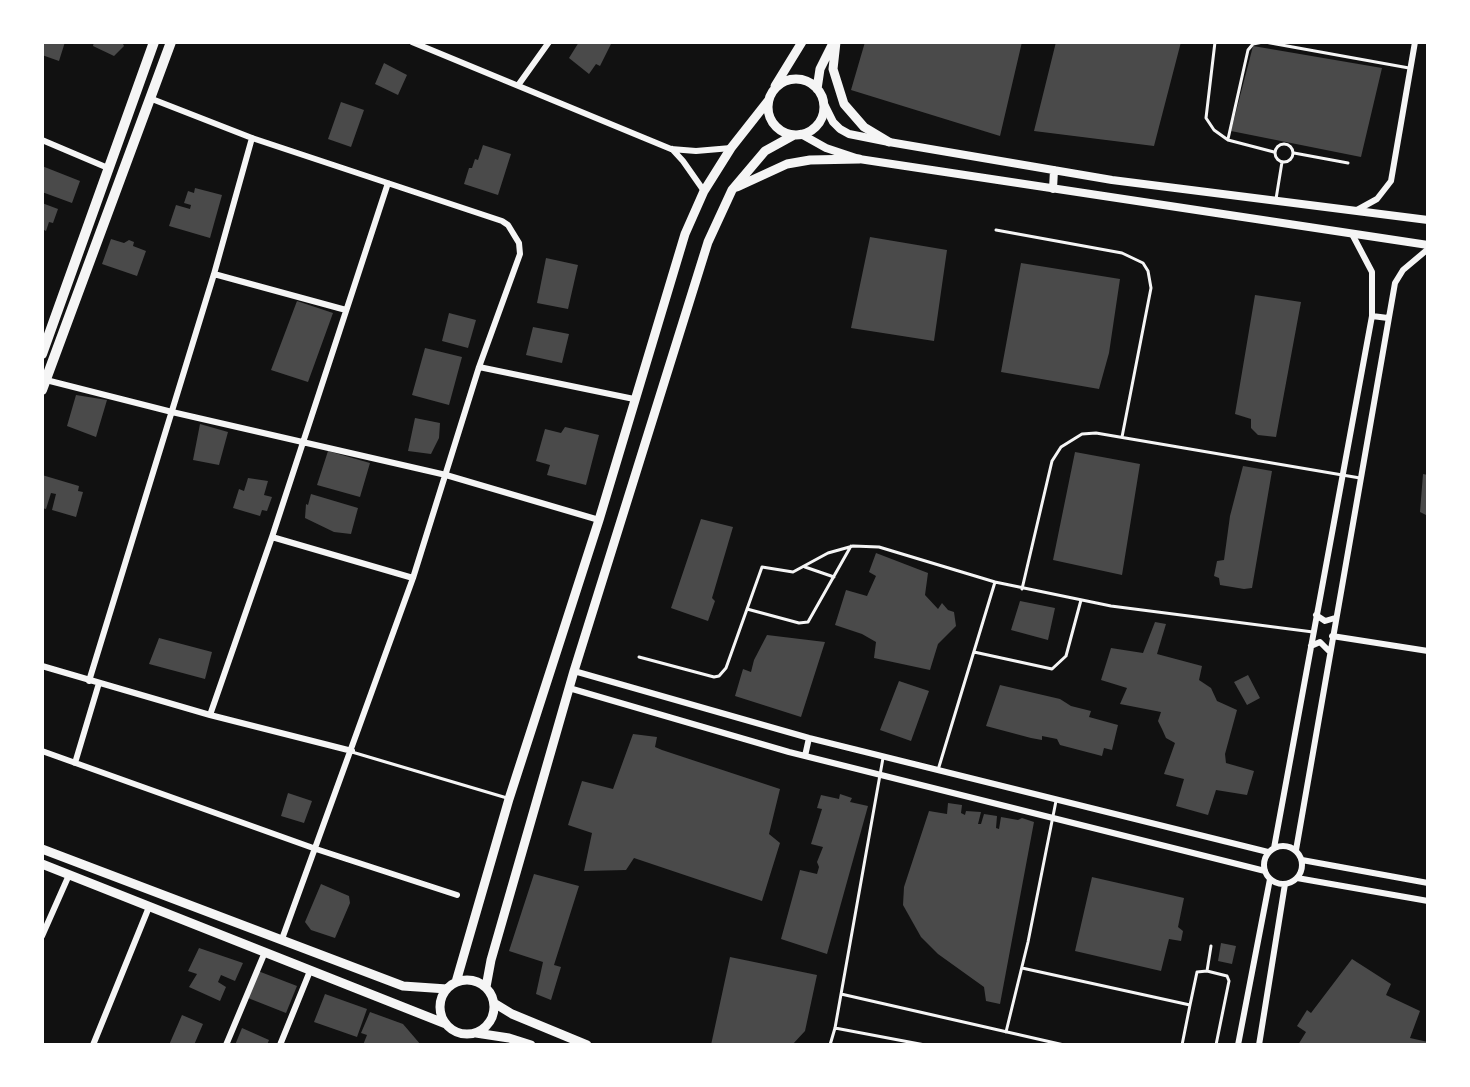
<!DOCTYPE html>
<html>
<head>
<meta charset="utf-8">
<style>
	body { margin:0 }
	#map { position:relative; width:1470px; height:1087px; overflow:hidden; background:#111; font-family:"Public Sans",sans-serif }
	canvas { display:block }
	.frame { position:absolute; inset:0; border:44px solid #fff; pointer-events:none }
</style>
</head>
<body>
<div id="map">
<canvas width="1470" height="1087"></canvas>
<div class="frame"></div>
</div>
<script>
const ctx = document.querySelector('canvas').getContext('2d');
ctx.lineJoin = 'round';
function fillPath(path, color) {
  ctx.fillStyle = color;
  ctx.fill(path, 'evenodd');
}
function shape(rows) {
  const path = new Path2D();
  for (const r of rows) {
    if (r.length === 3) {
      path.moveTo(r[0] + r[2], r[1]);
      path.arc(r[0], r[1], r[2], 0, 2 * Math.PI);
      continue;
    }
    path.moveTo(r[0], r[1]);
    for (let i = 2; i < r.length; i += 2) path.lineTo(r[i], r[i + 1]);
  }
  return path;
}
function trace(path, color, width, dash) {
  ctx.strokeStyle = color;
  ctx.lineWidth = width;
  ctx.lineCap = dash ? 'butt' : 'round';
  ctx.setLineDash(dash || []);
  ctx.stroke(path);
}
const building = shape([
	[42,42,65,42,59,61,42,55],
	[94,42,122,42,124,46,114,56,93,46],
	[579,42,612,42,600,66,596,64,589,74,569,58],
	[865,42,1022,42,1000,136,851,90],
	[1056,42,1181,42,1154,146,1034,131],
	[1253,46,1382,68,1361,157,1231,131],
	[384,63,407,75,398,95,375,84],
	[341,102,364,110,351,147,328,139],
	[483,145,511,154,498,195,464,184,469,168,472,168,475,159,478,160],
	[42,166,80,181,72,203,42,192],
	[195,188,222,195,210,238,169,226,176,205,190,209,191,205,184,203,188,191,194,193],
	[42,203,58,209,53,223,49,222,46,231,42,229],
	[870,237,947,250,934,341,851,328],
	[111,239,124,243,129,240,134,242,133,246,146,251,137,276,102,264],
	[546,258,578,265,568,309,537,303],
	[1021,263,1120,279,1109,353,1099,389,1001,372],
	[1255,295,1301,302,1276,437,1258,435,1251,428,1251,419,1235,414],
	[297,301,333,313,308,382,271,370],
	[449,313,476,320,468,348,442,341],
	[533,327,569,334,562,363,526,355],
	[425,348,462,357,449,405,412,395],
	[76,395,107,400,96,437,67,426],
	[415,418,440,423,439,438,431,454,408,451],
	[200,424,228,432,219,465,193,460],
	[565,427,599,435,586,485,547,475,550,465,536,461,545,429,561,433],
	[328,451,370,463,360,497,317,485],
	[1075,452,1140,464,1122,575,1053,560],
	[1243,466,1272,471,1252,588,1244,589,1220,585,1219,578,1214,576,1217,561,1224,560,1230,516],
	[1423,474,1428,475,1428,516,1420,512],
	[42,475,79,486,78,491,83,492,76,517,52,510,56,494,51,493,46,509,42,508],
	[248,478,268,481,264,495,272,497,267,511,262,510,260,516,233,508,239,489,244,491],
	[311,494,358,508,351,534,334,532,305,518,306,504,308,505],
	[701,519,733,527,712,598,715,601,708,621,671,608],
	[876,553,928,573,925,595,938,609,942,603,948,610,954,612,956,626,938,644,930,670,874,658,876,642,862,634,835,625,846,590,867,596,876,576,869,572],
	[1020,601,1055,608,1048,640,1011,630],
	[1155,622,1166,624,1157,654,1202,666,1199,680,1211,688,1217,701,1237,710,1225,754,1226,763,1254,771,1247,795,1216,790,1208,815,1176,806,1184,779,1164,774,1175,743,1166,738,1162,729,1158,721,1161,712,1120,704,1127,688,1101,680,1111,648,1143,653],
	[767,635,825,642,801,717,735,696,743,669,751,672,754,660],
	[159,638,212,652,205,679,149,664],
	[1248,675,1260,698,1247,705,1234,682],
	[899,681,929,691,911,741,880,730],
	[1000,685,1060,699,1071,706,1091,711,1089,717,1118,725,1112,750,1104,748,1102,756,1060,745,1057,739,1042,736,1042,740,1031,738,986,726],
	[633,734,657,737,655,747,662,750,780,789,769,834,780,843,762,901,634,858,626,870,584,871,592,833,568,825,582,781,613,789],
	[288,793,312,801,304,823,281,816],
	[840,794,852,798,850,802,868,806,827,954,781,939,800,870,817,874,819,867,817,862,823,847,811,844,822,809,817,808,821,795,839,799],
	[948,803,962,805,961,813,965,815,966,811,981,812,978,824,981,824,984,814,997,816,996,828,999,829,1001,817,1018,820,1022,818,1034,822,1000,1004,986,1001,984,987,938,954,921,937,903,905,904,887,929,811,947,814],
	[534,874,579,886,554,965,561,967,551,1000,536,994,543,962,509,951],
	[1092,877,1184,898,1178,927,1183,931,1181,941,1169,939,1161,971,1075,951],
	[321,884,349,896,350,903,335,938,311,930,305,922],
	[1221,943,1236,946,1232,964,1218,961],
	[199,948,243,963,235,981,221,975,218,982,226,987,220,1001,189,987,197,974,188,971],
	[730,957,817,975,805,1031,792,1045,711,1045],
	[1352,959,1391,984,1386,995,1420,1011,1410,1038,1428,1042,1428,1045,1298,1045,1306,1032,1297,1026,1307,1010,1311,1013],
	[258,971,297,986,286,1013,248,998],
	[325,994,367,1009,357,1037,314,1022],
	[370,1012,403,1024,421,1045,363,1045,367,1035,361,1033],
	[182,1015,203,1024,194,1045,169,1045],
	[242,1028,269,1040,267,1045,235,1045]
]);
const service = shape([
	[1215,42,1206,118,1214,130,1228,140,1274,152],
	[1265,42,1409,68],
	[1228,139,1248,50,1253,44,1263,42],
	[1284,153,9],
	[1294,153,1348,163],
	[1276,199,1282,162],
	[996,230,1122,253,1143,263,1148,271,1151,288,1122,437],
	[805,567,834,577],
	[1022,589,1052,461,1061,447,1082,434,1096,433,1360,478],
	[747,609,799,623,808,622,851,546],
	[974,652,1052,669,1066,656,1081,600],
	[639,657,714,677,719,676,726,668,762,567,793,572,828,553,853,546,879,547,995,582,1111,606,1313,632],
	[352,752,507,798],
	[938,770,995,582],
	[1211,946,1207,971,1227,976,1229,981,1216,1045],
	[1022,968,1190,1005,1182,1045],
	[841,994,1064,1045],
	[1190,1005,1197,972,1207,971],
	[835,1028,925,1045],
	[1006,1032,1028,942,1056,801],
	[830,1045,835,1028,883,758]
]);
const minor = shape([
	[412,42,671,149,696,151,731,148],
	[519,84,549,42],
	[152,99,252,138,502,221,508,225,519,243,520,254,479,367,413,578,282,939],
	[42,140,108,168],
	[672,149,683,161,704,191],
	[1357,210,1377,199,1391,181,1415,42],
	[214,274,346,310],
	[1372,316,1388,318],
	[479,367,634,399],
	[46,380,172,412,446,475,599,520],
	[272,537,413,578],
	[1316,615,1325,621,1335,618],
	[1332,636,1428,651],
	[1311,646,1320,642,1329,651],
	[42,666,210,715,352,751],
	[574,671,809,738,1268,852],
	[89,681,214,274,252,138],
	[569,688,789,752,1265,871],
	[210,715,272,537,388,183],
	[42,751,316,849,457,895],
	[805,756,809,738],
	[75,763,99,683],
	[1283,865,19],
	[1274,848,1372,316,1372,272,1352,234],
	[1296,850,1395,283,1403,270,1428,249],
	[1302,860,1428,883],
	[1297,878,1428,901],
	[42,936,69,875],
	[93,1045,149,907],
	[226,1045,265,952],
	[280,1045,310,971],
	[1238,1045,1270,879],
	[1259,1045,1285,884]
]);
const tertiary = shape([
	[824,104,833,122,840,129,849,134,889,142,1112,180,1428,220],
	[801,134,826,148,859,159,1428,245],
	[1053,189,1054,170]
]);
const secondary = shape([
	[836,42,833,69,844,104,864,127,889,142],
	[796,107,28],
	[775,86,802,42],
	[817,89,820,69,833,43],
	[737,187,787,164,810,160,859,159],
	[42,849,403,986,447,989],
	[42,864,446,1024],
	[467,1007,27],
	[456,982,509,799,599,520,685,234,704,191,731,148,768,101],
	[486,987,491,960,574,671,708,242,732,190,765,151,794,135],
	[494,1003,512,1014,587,1045],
	[476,1033,509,1038,531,1045]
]);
const primary = shape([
	[42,354,154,42],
	[42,390,171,42]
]);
fillPath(building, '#4a4a4a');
trace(service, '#f5f5f5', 3);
trace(minor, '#f5f5f5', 6);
trace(tertiary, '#f5f5f5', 8);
trace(secondary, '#f5f5f5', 9);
trace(primary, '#f5f5f5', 10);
</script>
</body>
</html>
